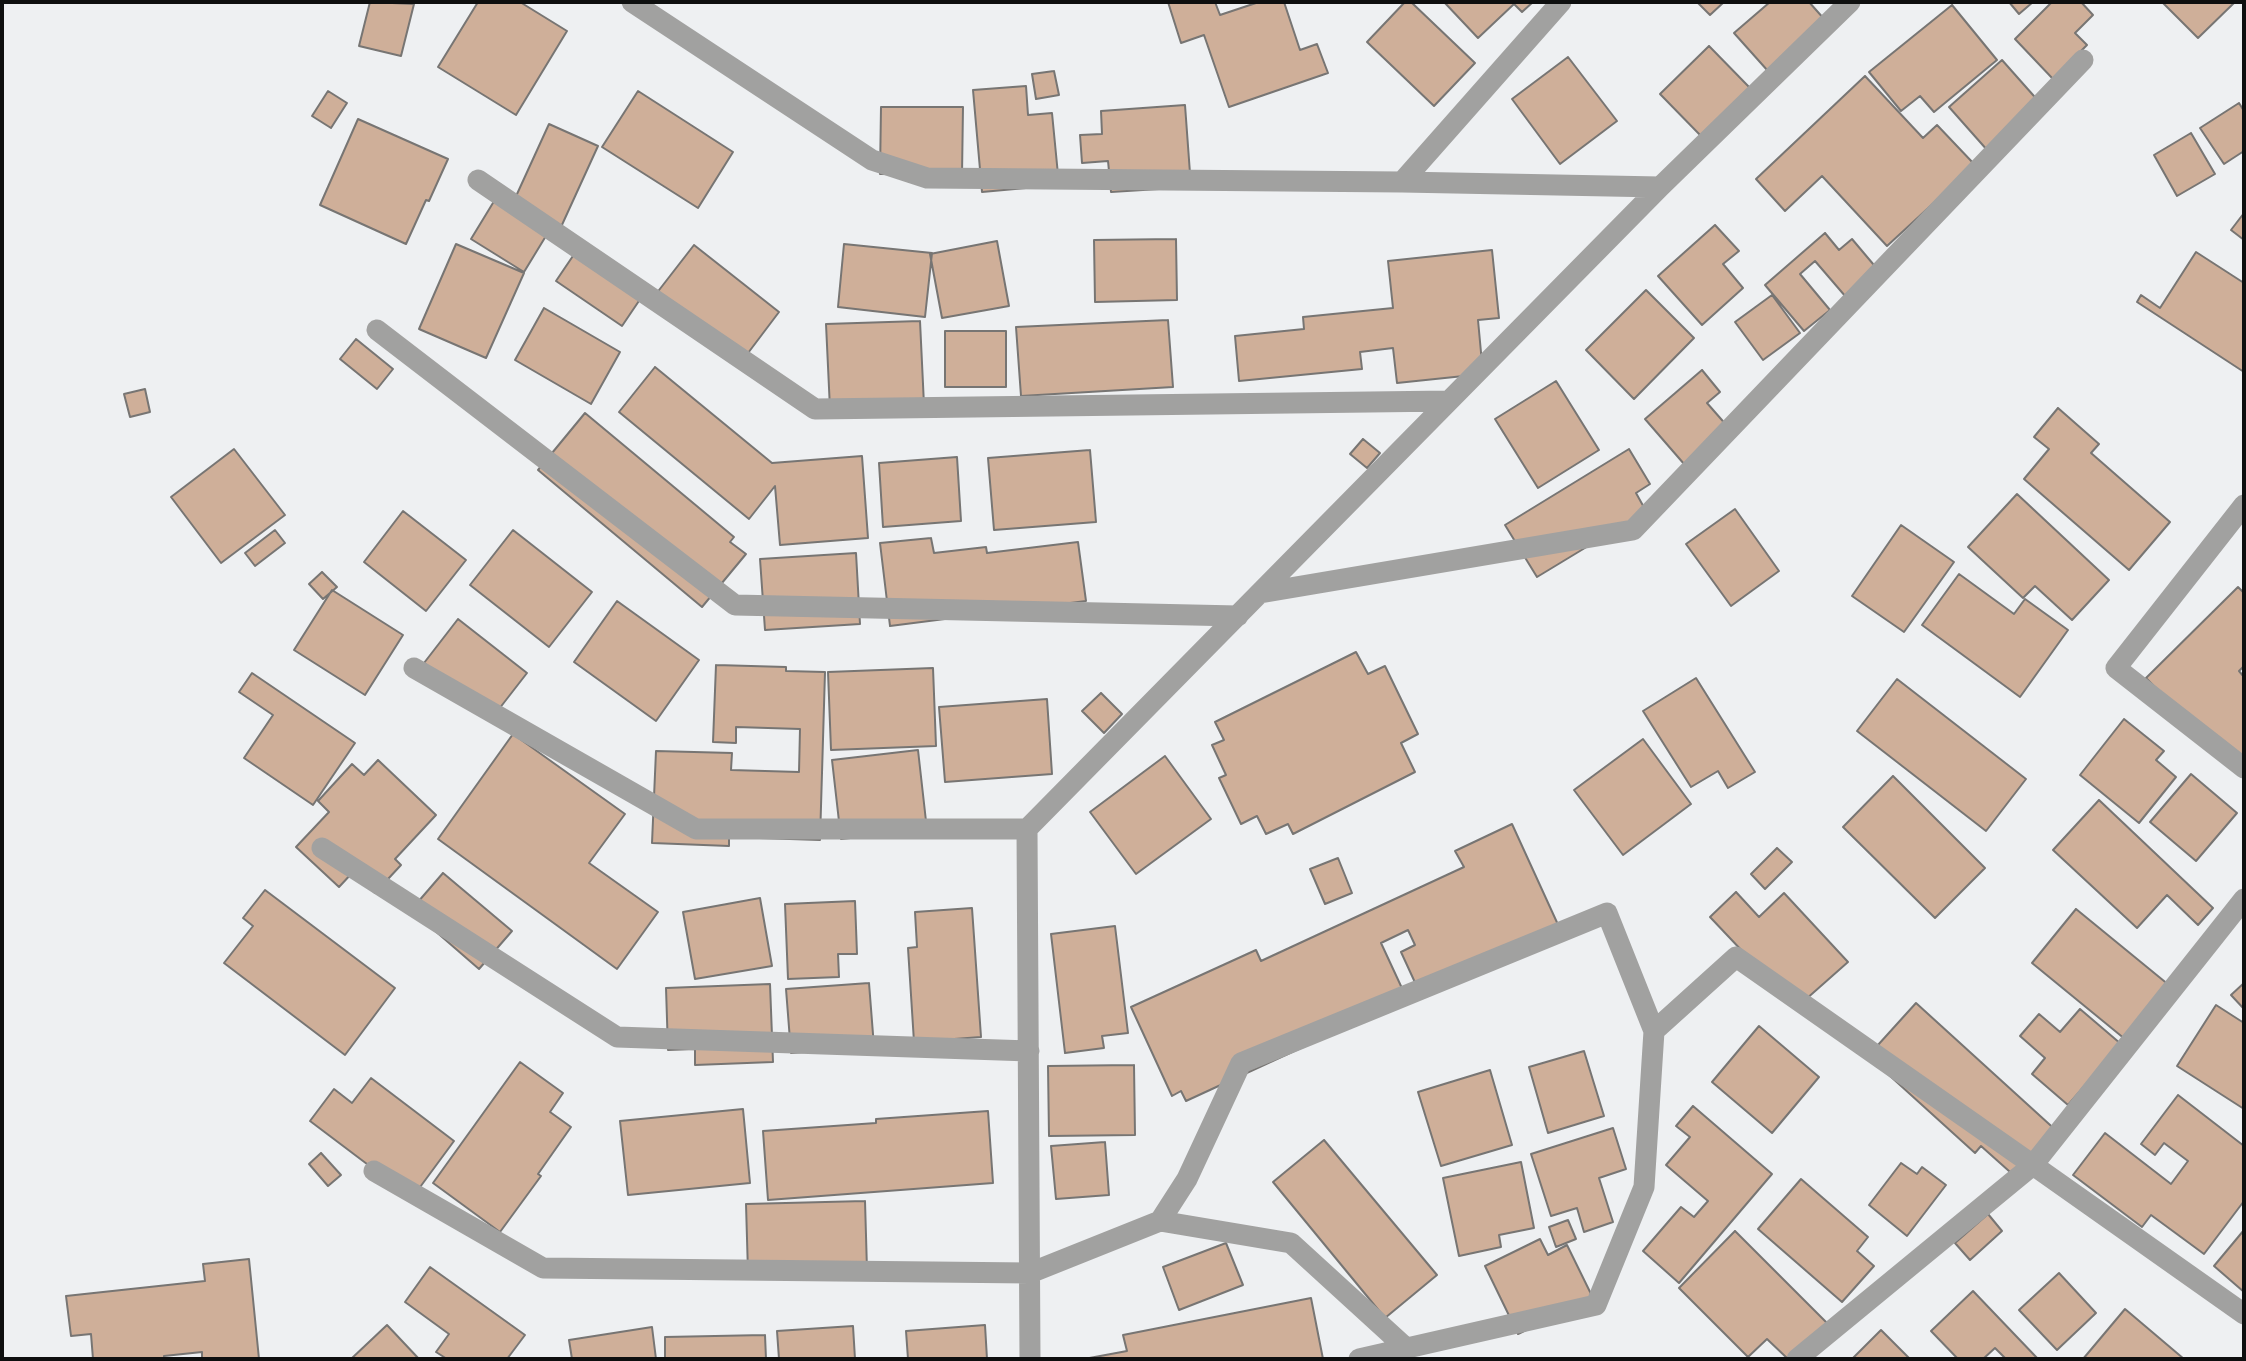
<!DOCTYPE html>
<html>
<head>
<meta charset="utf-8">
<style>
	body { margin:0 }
	#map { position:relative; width:2246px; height:1361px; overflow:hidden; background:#eef0f2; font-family:Mulish,sans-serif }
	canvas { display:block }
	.frame { position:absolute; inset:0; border:4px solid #0e0f0f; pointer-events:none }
</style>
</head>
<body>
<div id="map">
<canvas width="2246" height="1361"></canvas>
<div class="frame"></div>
</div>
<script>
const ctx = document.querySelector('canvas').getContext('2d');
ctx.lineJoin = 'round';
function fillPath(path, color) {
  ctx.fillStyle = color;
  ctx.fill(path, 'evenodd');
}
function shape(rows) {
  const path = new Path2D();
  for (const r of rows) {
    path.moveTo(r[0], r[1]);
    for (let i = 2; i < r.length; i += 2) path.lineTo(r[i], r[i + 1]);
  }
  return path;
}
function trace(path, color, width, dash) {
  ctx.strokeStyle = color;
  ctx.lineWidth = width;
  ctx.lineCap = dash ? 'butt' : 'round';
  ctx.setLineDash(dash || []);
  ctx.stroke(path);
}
const building = shape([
	[370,2,414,4,401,56,359,46,370,2],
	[478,2,520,2,567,31,516,115,438,67,478,2],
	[1168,2,1215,2,1220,15,1259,2,1284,2,1300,50,1317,44,1328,73,1229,107,1204,35,1181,43,1168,2],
	[1405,2,1411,2,1475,63,1434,106,1367,42,1405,2],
	[1444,2,1533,2,1522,12,1514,4,1478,38,1444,2],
	[1697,2,1724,2,1710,15,1697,2],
	[1770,2,1809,2,1833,29,1776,80,1734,33,1770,2],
	[2009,2,2033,2,2019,14,2009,2],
	[2052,2,2081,2,2093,15,2075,33,2087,45,2053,79,2015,39,2052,2],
	[2162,2,2235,2,2198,38,2162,2],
	[1952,5,1997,60,1934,112,1920,96,1901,111,1869,72,1952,5],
	[1709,46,1751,89,1702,137,1660,94,1709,46],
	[1568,57,1617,121,1560,164,1512,99,1568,57],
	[2002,60,2041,104,1988,151,1949,107,2002,60],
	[1054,71,1059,95,1036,99,1032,74,1054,71],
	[1865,76,1923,138,1937,125,1975,165,1887,246,1822,176,1785,211,1756,179,1865,76],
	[1026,86,1028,115,1052,113,1059,185,982,192,973,90,1026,86],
	[328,91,347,103,331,128,312,116,328,91],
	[638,91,733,152,698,208,602,147,638,91],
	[2239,103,2244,111,2244,151,2224,164,2200,128,2239,103],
	[1185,105,1191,187,1111,192,1108,161,1082,163,1080,135,1102,134,1101,111,1185,105],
	[881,107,963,107,962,175,880,174,881,107],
	[358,119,448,159,429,201,426,200,406,244,320,205,358,119],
	[549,124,598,146,561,227,512,205,549,124],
	[2191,133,2215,174,2177,196,2154,155,2191,133],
	[496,198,549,231,524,272,471,239,496,198],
	[2244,213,2244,240,2231,230,2244,213],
	[1715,225,1739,251,1723,264,1743,288,1702,325,1658,276,1715,225],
	[1825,233,1839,250,1852,239,1884,277,1852,304,1815,261,1800,274,1830,310,1804,331,1765,285,1825,233],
	[1176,239,1177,300,1095,302,1094,240,1176,239],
	[997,241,1009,306,942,318,930,254,997,241],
	[456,244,524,273,486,358,419,329,456,244],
	[844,244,932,253,925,317,838,307,844,244],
	[694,245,779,312,742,361,656,294,694,245],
	[579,247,645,292,622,326,556,281,579,247],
	[1492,250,1499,318,1478,320,1483,374,1397,383,1393,348,1360,352,1362,369,1239,381,1235,336,1304,329,1303,317,1393,308,1388,261,1492,250],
	[2196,252,2244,283,2244,372,2137,302,2141,295,2160,308,2196,252],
	[1646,290,1694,338,1634,399,1586,350,1646,290],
	[1772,295,1800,333,1763,360,1735,322,1772,295],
	[544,308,620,352,591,404,515,360,544,308],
	[1168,320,1173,387,1021,396,1016,327,1168,320],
	[920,321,924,405,830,409,826,324,920,321],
	[945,331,1006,331,1006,387,945,387,945,331],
	[356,339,393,369,377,389,340,359,356,339],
	[655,367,772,463,862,456,868,538,780,545,775,486,749,519,619,412,655,367],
	[1702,370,1720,392,1707,403,1735,435,1691,472,1645,419,1702,370],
	[1556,381,1599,450,1538,488,1495,419,1556,381],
	[145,389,150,412,130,417,124,394,145,389],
	[2058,408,2099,444,2091,453,2170,522,2129,570,2024,479,2049,449,2034,437,2058,408],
	[585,413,734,537,730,542,746,554,702,607,538,470,585,413],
	[1363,439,1380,453,1367,468,1350,454,1363,439],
	[234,449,285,515,221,563,171,497,234,449],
	[1629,449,1650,484,1636,493,1646,511,1537,577,1505,525,1629,449],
	[1090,450,1096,522,994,530,988,458,1090,450],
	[957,457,961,521,883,527,879,463,957,457],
	[2017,494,2109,580,2072,620,2035,586,2023,598,1968,547,2017,494],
	[1735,509,1779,571,1731,606,1686,544,1735,509],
	[403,511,466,560,426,611,364,562,403,511],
	[1901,525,1954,562,1904,632,1852,596,1901,525],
	[275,530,285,543,255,566,245,553,275,530],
	[513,530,592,592,549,647,470,585,513,530],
	[931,538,934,553,986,547,987,553,1078,542,1086,601,890,626,880,543,931,538],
	[856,553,860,624,765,630,760,559,856,553],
	[322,572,337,587,323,599,309,584,322,572],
	[1959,574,2014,614,2025,599,2068,630,2020,697,1922,625,1959,574],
	[2238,587,2244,593,2244,666,2239,671,2244,677,2244,778,2146,678,2238,587],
	[332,590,403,635,365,695,294,650,332,590],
	[617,601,699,660,656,721,574,662,617,601],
	[458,619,527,673,492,718,424,663,458,619],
	[1356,652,1368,674,1385,666,1418,734,1401,743,1415,772,1293,834,1288,824,1266,834,1257,816,1241,824,1219,778,1226,775,1212,745,1224,740,1215,722,1356,652],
	[716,665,786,667,786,671,825,672,820,840,729,837,729,846,652,843,656,751,732,753,731,770,799,772,800,729,736,727,736,743,713,742,716,665],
	[933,668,936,746,831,750,828,672,933,668],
	[252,673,355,743,313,805,244,758,273,715,239,692,252,673],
	[1696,678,1755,772,1728,788,1718,771,1691,787,1643,711,1696,678],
	[1897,679,2026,779,1986,831,1857,731,1897,679],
	[1101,693,1122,714,1104,733,1082,711,1101,693],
	[1047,699,1052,774,945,782,939,707,1047,699],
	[2124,719,2164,751,2156,760,2176,777,2139,823,2080,775,2124,719],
	[513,734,625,814,589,863,658,912,617,969,438,839,513,734],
	[1643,739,1691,804,1623,855,1574,790,1643,739],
	[918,750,927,830,841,839,832,760,918,750],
	[1165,756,1211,819,1136,874,1090,812,1165,756],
	[378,760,436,815,395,859,401,865,375,893,353,872,339,887,296,847,329,812,318,801,352,764,364,775,378,760],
	[2191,774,2237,813,2196,861,2150,822,2191,774],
	[1893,776,1985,868,1935,918,1843,827,1893,776],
	[2099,800,2213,908,2198,925,2167,895,2137,928,2053,850,2099,800],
	[1512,824,1560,929,1418,989,1401,952,1415,945,1408,930,1381,943,1407,999,1186,1101,1181,1091,1172,1096,1131,1007,1256,950,1261,961,1464,867,1455,851,1512,824],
	[1777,848,1792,862,1765,889,1751,874,1777,848],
	[1338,858,1352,893,1325,904,1310,869,1338,858],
	[443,873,512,931,479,969,411,910,443,873],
	[265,890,395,988,345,1055,224,963,253,926,243,918,265,890],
	[1736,892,1759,917,1784,893,1848,962,1796,1008,1710,917,1736,892],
	[760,898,772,966,695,979,683,912,760,898],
	[855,901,857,954,838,954,839,977,788,979,785,904,855,901],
	[972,908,981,1037,914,1042,908,948,917,947,915,912,972,908],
	[2076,909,2175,990,2131,1044,2032,963,2076,909],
	[1115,926,1128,1033,1102,1036,1104,1048,1065,1053,1051,934,1115,926],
	[869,983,874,1047,791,1053,786,989,869,983],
	[2244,983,2244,1009,2231,995,2244,983],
	[770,984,773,1062,695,1065,695,1049,668,1050,666,988,770,984],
	[1916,1003,2060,1134,2019,1180,1981,1146,1975,1153,1868,1056,1916,1003],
	[2216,1005,2244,1023,2244,1109,2177,1066,2216,1005],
	[2080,1009,2121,1044,2068,1105,2032,1074,2045,1058,2020,1036,2039,1014,2060,1032,2080,1009],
	[1759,1026,1819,1077,1772,1133,1712,1082,1759,1026],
	[1584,1051,1604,1116,1548,1133,1529,1067,1584,1051],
	[520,1062,563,1093,550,1112,571,1127,538,1174,541,1176,500,1232,433,1183,520,1062],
	[1134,1065,1135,1135,1049,1136,1048,1066,1134,1065],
	[1490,1070,1512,1145,1441,1166,1418,1092,1490,1070],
	[371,1078,454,1141,412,1198,310,1121,334,1089,352,1103,371,1078],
	[2178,1095,2244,1146,2244,1201,2204,1254,2151,1215,2142,1227,2073,1175,2105,1133,2171,1184,2188,1161,2164,1143,2155,1155,2141,1144,2178,1095],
	[1693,1106,1772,1174,1679,1283,1643,1251,1681,1207,1694,1217,1708,1201,1666,1165,1690,1137,1676,1126,1693,1106],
	[743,1109,750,1183,628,1195,620,1121,743,1109],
	[988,1111,993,1183,768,1200,763,1131,876,1123,876,1119,988,1111],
	[1613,1128,1626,1169,1599,1178,1613,1222,1584,1232,1577,1208,1551,1216,1531,1154,1613,1128],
	[1324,1140,1437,1275,1385,1318,1273,1182,1324,1140],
	[1105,1142,1109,1195,1056,1199,1051,1146,1105,1142],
	[321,1153,341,1175,328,1186,309,1164,321,1153],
	[1521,1162,1534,1228,1499,1235,1501,1247,1459,1256,1443,1178,1521,1162],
	[1901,1163,1917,1174,1922,1167,1946,1185,1907,1236,1869,1205,1901,1163],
	[1801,1179,1868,1237,1857,1251,1874,1266,1842,1302,1758,1229,1801,1179],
	[865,1201,867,1270,748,1273,746,1204,865,1201],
	[1988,1214,2002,1231,1970,1260,1955,1243,1988,1214],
	[1568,1220,1576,1239,1556,1247,1549,1227,1568,1220],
	[2244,1230,2244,1292,2214,1266,2244,1230],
	[1735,1231,1827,1323,1788,1359,1767,1339,1748,1357,1679,1288,1735,1231],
	[1540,1239,1548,1255,1567,1245,1593,1298,1518,1334,1485,1266,1540,1239],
	[1226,1243,1243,1285,1179,1310,1163,1267,1226,1243],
	[249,1259,259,1359,202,1359,202,1352,164,1356,164,1359,93,1359,91,1334,71,1336,66,1296,205,1281,203,1264,249,1259],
	[430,1267,525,1335,507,1359,447,1359,436,1352,449,1334,405,1302,430,1267],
	[2059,1273,2096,1313,2057,1350,2019,1310,2059,1273],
	[1973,1291,2038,1359,2006,1359,1995,1348,1983,1359,1958,1359,1931,1331,1973,1291],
	[1311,1298,1323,1359,1084,1359,1127,1351,1123,1335,1311,1298],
	[2125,1309,2184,1359,2083,1359,2125,1309],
	[387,1325,419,1359,351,1359,387,1325],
	[985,1325,987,1359,908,1359,906,1331,985,1325],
	[853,1326,855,1359,779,1359,777,1331,853,1326],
	[652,1327,656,1359,572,1359,569,1340,652,1327],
	[1881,1330,1910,1359,1852,1359,1881,1330],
	[765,1335,766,1359,665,1359,665,1337,765,1335]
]);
const minor = shape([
	[632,2,872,160,927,178,1402,182,1660,187],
	[478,180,815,409,1449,401],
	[1402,182,1561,2],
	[377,330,735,605,1238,616],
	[2244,505,2116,668,2244,768],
	[1260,593,1633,530,2083,60],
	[414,668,696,829,1027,829],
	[322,848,617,1037,1029,1051],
	[2244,899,2033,1165,2244,1314],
	[1654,1031,1736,957,2033,1165,1797,1359],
	[374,1171,543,1268,1030,1273,1160,1221,1187,1179,1241,1063,1607,913,1654,1031,1644,1187,1596,1305,1359,1359],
	[1160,1221,1291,1243,1406,1348],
	[1030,1359,1027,829,1660,187,1850,2]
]);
fillPath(building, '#cfaf99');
trace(building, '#777573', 2);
trace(minor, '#a1a1a0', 21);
</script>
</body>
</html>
